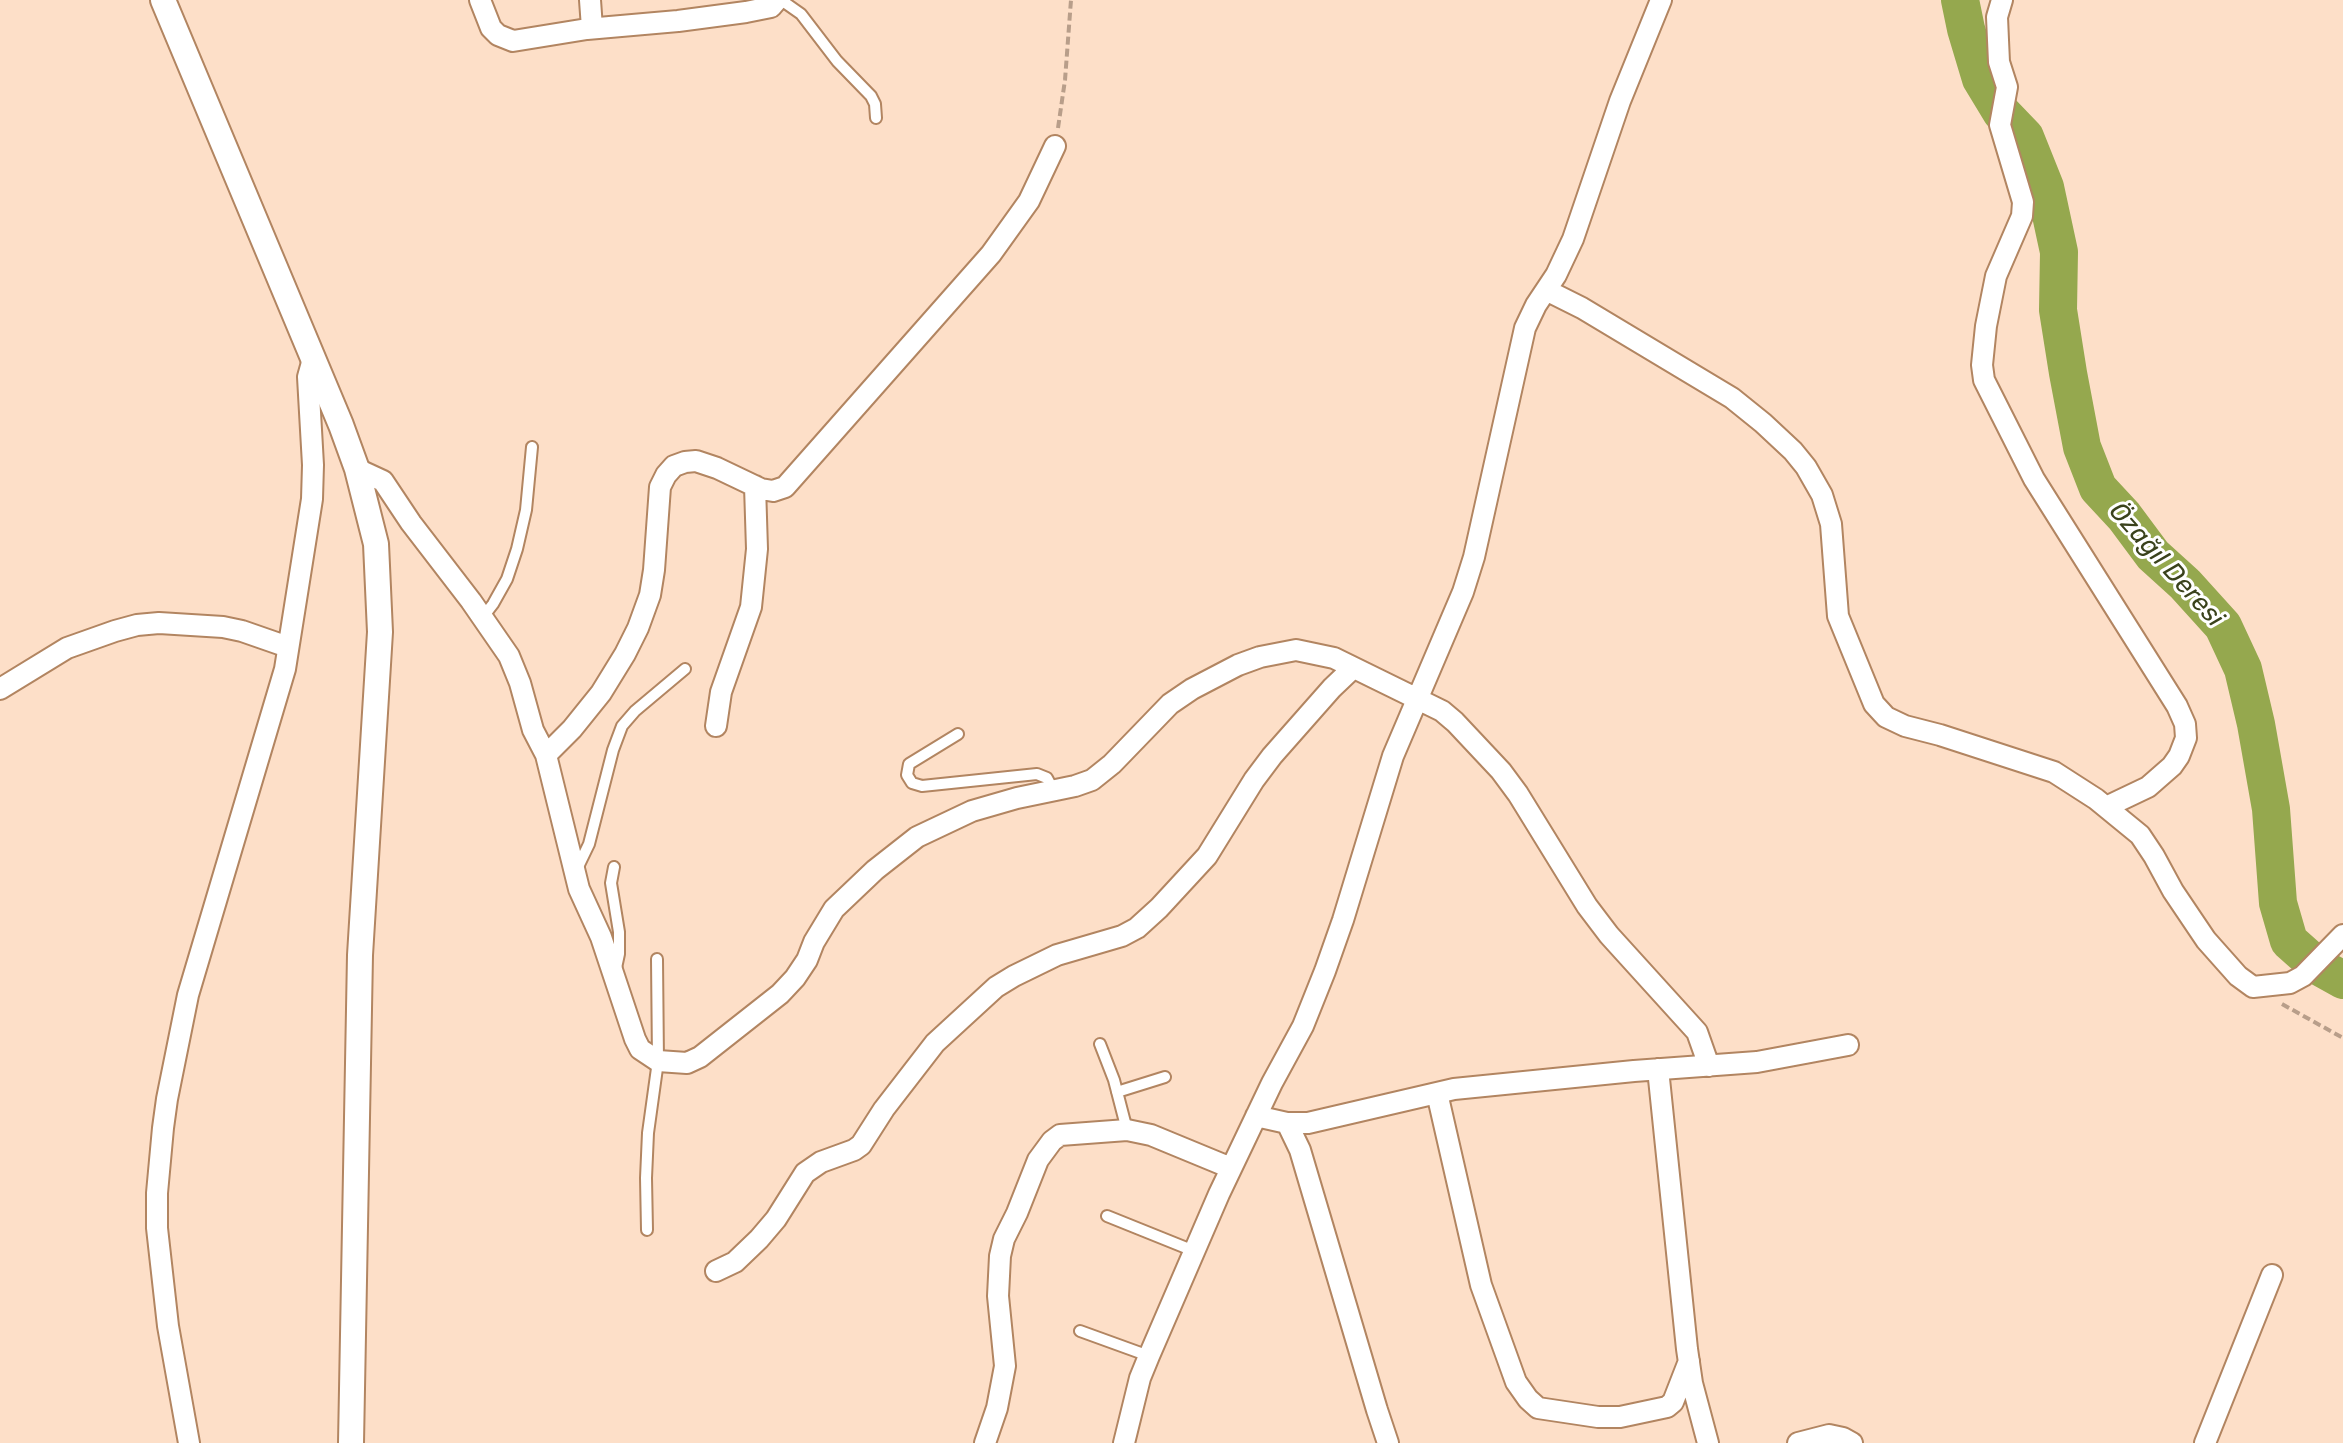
<!DOCTYPE html>
<html>
<head>
<meta charset="utf-8">
<style>
	body { margin:0 }
	canvas { display:block; background:#fddfc8 }
</style>
</head>
<body>
<canvas width="2343" height="1443"></canvas>
<script>
const ctx = document.querySelector('canvas').getContext('2d');
ctx.lineJoin = 'round';
function shape(rows) {
  const path = new Path2D();
  for (const r of rows) {
    path.moveTo(r[0], r[1]);
    for (let i = 2; i < r.length; i += 2) path.lineTo(r[i], r[i + 1]);
  }
  return path;
}
function trace(path, color, width, dash) {
  ctx.strokeStyle = color;
  ctx.lineWidth = width;
  ctx.lineCap = dash ? 'butt' : 'round';
  ctx.setLineDash(dash || []);
  ctx.stroke(path);
}
function drawText(font, color, halo, rows, align = 'center') {
  ctx.font = font + ' Rubik,sans-serif';
  ctx.lineWidth = 6;
  ctx.setLineDash([]);
  ctx.textBaseline = 'middle';
  ctx.strokeStyle = halo;
  ctx.fillStyle = color;
  for (const [text, x, y, turn = 0] of rows) {
    ctx.save();
    ctx.translate(x, y);
    ctx.rotate((+turn || 0) * Math.PI / 180);
    ctx.textAlign = isNaN(turn) ? turn : align;
    if (halo) ctx.strokeText(text, 0, 0);
    ctx.fillText(text, 0, 0);
    ctx.restore();
  }
}
const river = shape([
	[1960,0,1966,29,1981,79,2001,112,2025,137,2045,187,2059,252,2058,310,2068,373,2082,447,2098,488,2124,516,2153,555,2185,584,2223,626,2243,669,2256,724,2271,809,2278,903,2289,941,2316,965,2343,980]
]);
const path = shape([
	[1058,128,1065,80,1071,0],
	[2282,1004,2343,1038]
]);
const service = shape([
	[781,0,801,14,837,61,871,96,875,104,876,118],
	[483,617,493,604,507,579,517,549,526,510,532,447],
	[958,734,909,764,907,775,912,783,922,786,1037,774,1047,778,1054,791],
	[614,867,611,883,619,932,619,954,616,968],
	[576,871,589,844,613,750,622,726,635,711,685,669],
	[1100,1044,1114,1080,1127,1130],
	[1117,1092,1165,1077],
	[1107,1216,1194,1251],
	[647,1230,646,1178,648,1133,658,1061,657,959],
	[1080,1331,1149,1356]
]);
const minor = shape([
	[480,0,491,28,498,35,513,41,587,29,678,21,746,12,771,7,777,0],
	[590,0,592,28],
	[2002,0,1997,17,1998,40,1999,62,2007,87,2000,125,2023,202,2022,216,1996,276,1986,326,1982,365,1984,380,2034,479,2177,706,2185,724,2186,738,2179,756,2172,766,2148,787,2106,807],
	[1546,290,1582,308,1732,398,1763,423,1793,451,1806,467,1822,495,1831,524,1838,616,1874,704,1886,717,1905,726,1940,735,2054,772,2096,799,2140,835,2154,856,2173,891,2206,940,2238,976,2253,987,2290,983,2303,976,2343,935],
	[357,469,383,481,411,523,471,601,509,656,520,683,533,730,546,755,579,889,601,937,635,1039,640,1049,658,1061,687,1063,700,1057,780,994,795,978,807,960,814,942,834,909,875,870,917,837,972,811,1017,798,1075,786,1092,780,1112,764,1170,704,1192,689,1238,665,1260,657,1296,650,1334,658,1442,711,1455,722,1501,771,1518,794,1587,906,1609,935,1697,1032,1709,1066],
	[0,689,67,648,115,631,137,625,159,623,223,627,242,631,288,647],
	[716,726,721,692,751,607,757,549,755,486],
	[546,755,572,729,601,693,625,654,638,628,650,595,654,570,660,487,666,475,674,466,685,462,696,461,717,468,761,489,773,491,785,487,991,254,1029,201,1055,146],
	[1658,1069,1687,1349,1692,1383,1708,1443],
	[1437,1093,1481,1285,1516,1382,1528,1399,1538,1408,1598,1417,1620,1417,1667,1407,1673,1402,1689,1361],
	[1256,1116,1287,1123,1308,1123,1454,1089,1634,1071,1757,1062,1848,1045],
	[1287,1123,1300,1150,1377,1410,1388,1443],
	[716,1271,735,1262,759,1239,776,1219,805,1173,821,1162,854,1150,861,1145,884,1109,935,1043,996,987,1014,976,1057,955,1122,936,1137,928,1159,908,1207,856,1254,780,1272,756,1332,688,1353,668],
	[189,1443,168,1326,157,1228,157,1193,163,1128,167,1099,188,995,285,669,312,499,313,465,308,377,313,359],
	[985,1443,997,1408,1005,1366,998,1296,1000,1256,1004,1239,1017,1213,1038,1160,1052,1141,1060,1135,1127,1130,1151,1135,1231,1168],
	[1124,1443,1140,1378,1149,1356,1219,1194,1272,1083,1303,1026,1325,971,1343,920,1393,756,1463,592,1474,557,1525,328,1536,305,1556,275,1573,239,1620,101,1661,0],
	[1798,1443,1829,1435,1843,1438,1852,1443],
	[2205,1443,2272,1275]
]);
const tertiary = shape([
	[163,0,341,425,357,469,376,544,380,632,360,955,351,1443]
]);
const waterNames = [
	["Özağıl Deresi",2166,565,48]
];
trace(river, '#95a84e', 38);
trace(service, '#b28561', 14);
trace(minor, '#b28561', 24);
trace(tertiary, '#b28561', 28);
trace(path, '#b89e8a', 4, [8, 4]);
trace(service, '#fff', 10);
trace(minor, '#fff', 20);
trace(tertiary, '#fff', 24);
drawText('italic 26px', '#3a421c', '#fff', waterNames);
</script>
</body>
</html>
